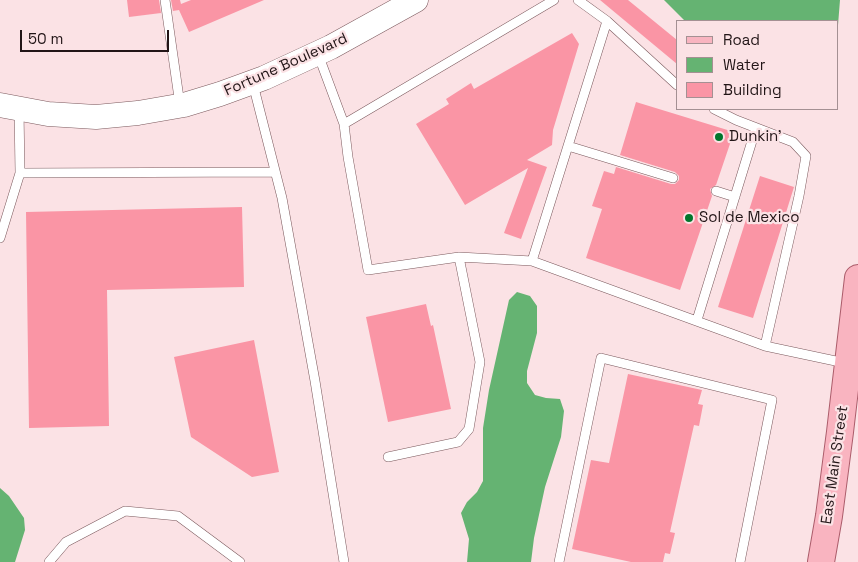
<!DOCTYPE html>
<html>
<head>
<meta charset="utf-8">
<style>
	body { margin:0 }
	#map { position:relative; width:858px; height:562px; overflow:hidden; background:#fbe2e5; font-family:"Space Grotesk",sans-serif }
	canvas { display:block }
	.legend { position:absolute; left:676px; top:20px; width:162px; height:90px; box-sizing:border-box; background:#fbe2e5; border:1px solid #a49093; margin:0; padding:6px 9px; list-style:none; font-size:15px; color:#221517 }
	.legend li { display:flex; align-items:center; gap:10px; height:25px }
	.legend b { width:25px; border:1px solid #a49093 }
	.scale { position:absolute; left:20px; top:30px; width:149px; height:22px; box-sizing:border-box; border:2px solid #221517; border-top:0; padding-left:6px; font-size:15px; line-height:18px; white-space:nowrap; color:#221517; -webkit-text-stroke:4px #fbe2e5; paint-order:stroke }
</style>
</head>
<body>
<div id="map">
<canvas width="858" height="562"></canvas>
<ul class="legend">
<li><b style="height:6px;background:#f9b4c0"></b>Road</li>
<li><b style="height:14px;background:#65b372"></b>Water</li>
<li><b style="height:14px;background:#fa95a5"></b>Building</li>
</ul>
<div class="scale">50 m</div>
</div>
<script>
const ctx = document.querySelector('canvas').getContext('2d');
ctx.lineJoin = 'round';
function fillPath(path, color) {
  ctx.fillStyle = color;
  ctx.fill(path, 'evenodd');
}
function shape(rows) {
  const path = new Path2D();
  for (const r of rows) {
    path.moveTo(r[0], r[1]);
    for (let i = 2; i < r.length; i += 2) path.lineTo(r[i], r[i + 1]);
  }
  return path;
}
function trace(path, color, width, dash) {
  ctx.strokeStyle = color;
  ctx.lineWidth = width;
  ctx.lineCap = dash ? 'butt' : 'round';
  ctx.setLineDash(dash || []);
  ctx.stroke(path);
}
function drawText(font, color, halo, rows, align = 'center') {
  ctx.font = font + ' "Space Grotesk",sans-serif';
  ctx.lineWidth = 4.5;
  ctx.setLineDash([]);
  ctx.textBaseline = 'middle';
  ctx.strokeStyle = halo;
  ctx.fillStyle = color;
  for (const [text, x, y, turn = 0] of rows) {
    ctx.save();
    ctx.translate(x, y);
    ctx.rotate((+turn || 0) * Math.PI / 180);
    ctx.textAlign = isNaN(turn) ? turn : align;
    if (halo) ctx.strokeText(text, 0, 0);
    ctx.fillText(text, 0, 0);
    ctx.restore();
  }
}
const water = shape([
	[664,0,840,0,838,25,837,30,837,21,685,21],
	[517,292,530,296,537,306,537,333,527,371,527,383,535,395,546,398,560,399,564,411,561,437,545,487,534,538,531,562,467,562,469,539,461,513,467,502,477,492,483,481,483,428,489,390,509,300],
	[0,488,9,496,24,518,25,530,15,562,0,562]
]);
const building = shape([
	[127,0,159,0,161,13,129,17],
	[171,0,180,0,181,4,191,0,264,0,189,32,179,10,173,11],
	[600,0,628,0,677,40,677,64],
	[572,33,579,44,553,130,552,145,527,160,547,167,521,239,504,233,528,168,465,205,416,124,449,104,446,99,471,83,474,89],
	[636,102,734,132,716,185,710,189,712,196,680,290,586,258,602,209,592,206,604,171,614,174,616,167,671,184,675,184,679,180,679,176,675,172,620,155],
	[760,176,794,187,753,318,718,307],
	[242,207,244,287,107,290,109,426,29,428,26,212],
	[426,304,431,326,433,325,451,409,388,422,366,317],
	[254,340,279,472,252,477,191,437,174,357],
	[628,374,702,390,698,404,703,405,699,426,694,425,670,532,675,533,670,554,665,553,663,562,631,562,572,549,591,460,609,463]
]);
const lane = shape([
	[165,0,180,105],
	[578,0,607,21,677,85],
	[318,54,344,124,348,157,368,270,459,257,532,261,765,346,845,363],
	[253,84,282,198,315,381,344,562],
	[19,109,20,173,275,172],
	[714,109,736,120,793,142,806,156,799,196,765,346],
	[344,124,554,0],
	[568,146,673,178],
	[716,191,735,197],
	[0,238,20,173],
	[532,261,607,21],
	[697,320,756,128],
	[388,457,458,442,469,429,480,362,459,257],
	[49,562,66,542,125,511,178,516,240,562],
	[559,562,601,358,772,400,740,562]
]);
const secondary = shape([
	[0,105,48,114,96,117,138,113,184,105,220,94,264,78,331,47,416,0]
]);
const primary = shape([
	[821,562,829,516,840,432,858,278]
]);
const markers = [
	[719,137,5,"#00762c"],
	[689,218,5,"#00762c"]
];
const streetNames = [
	["Fortune Boulevard",286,65,-24],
	["East Main Street",835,465,-82]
];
const poiNames = [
	["Dunkin'",729,137],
	["Sol de Mexico",699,218]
];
fillPath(water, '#65b372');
fillPath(building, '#fa95a5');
trace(lane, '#7b595d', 10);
trace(secondary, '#7b595d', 25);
trace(primary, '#ab5c6a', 28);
trace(lane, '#fff', 9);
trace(secondary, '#fff', 24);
trace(primary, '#f9b4c0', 26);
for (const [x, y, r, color] of markers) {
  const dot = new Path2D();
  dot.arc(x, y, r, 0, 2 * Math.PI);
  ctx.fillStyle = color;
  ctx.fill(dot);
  trace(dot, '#fbe2e5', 2);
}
drawText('15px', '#221517', '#fbe2e5', streetNames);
drawText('15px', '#221517', '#fbe2e5', poiNames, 'left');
</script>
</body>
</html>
